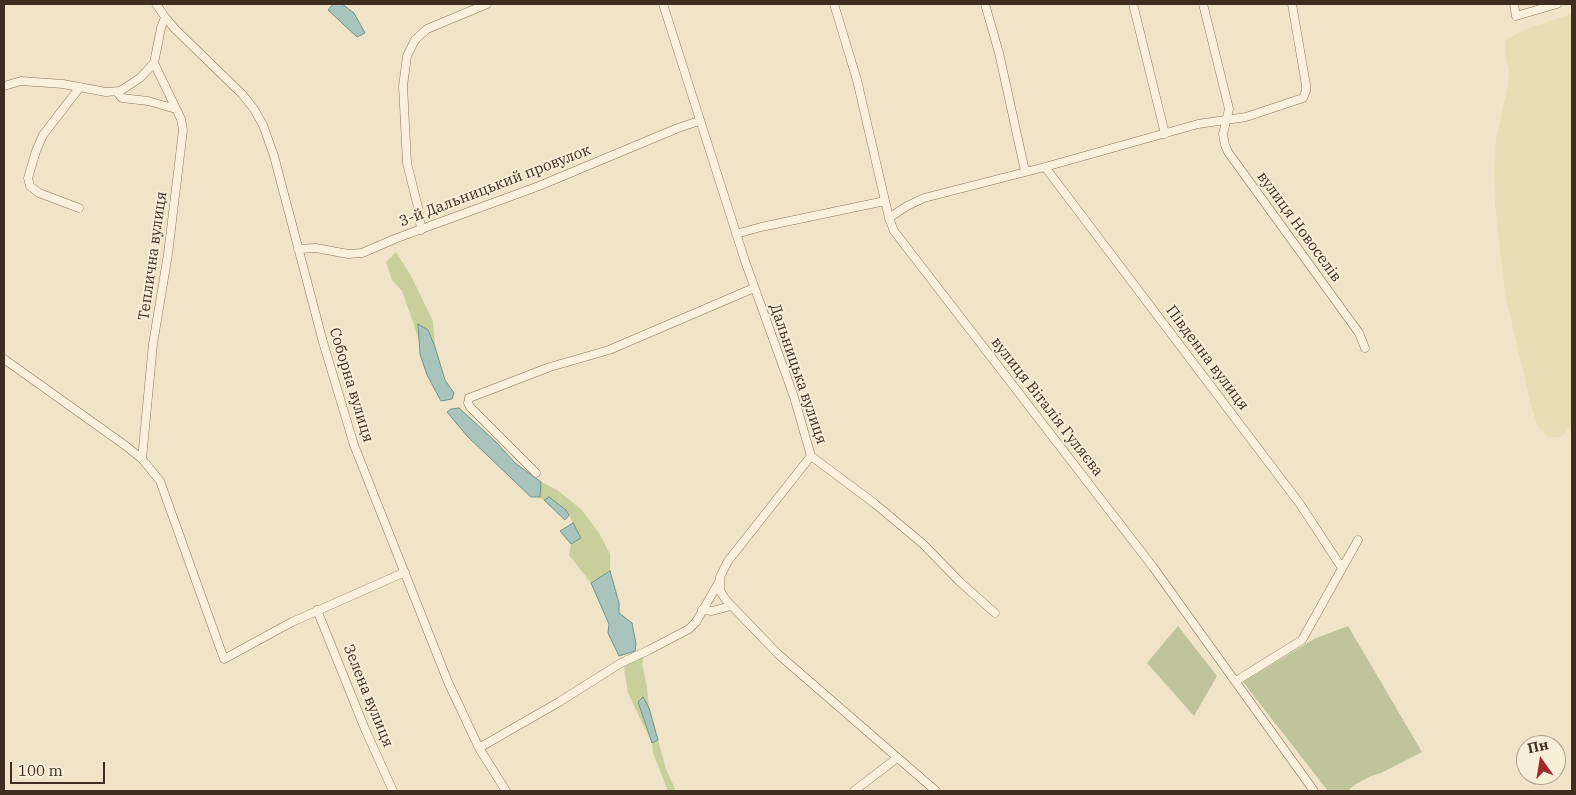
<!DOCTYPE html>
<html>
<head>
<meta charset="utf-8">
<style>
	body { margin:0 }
	#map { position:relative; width:1576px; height:795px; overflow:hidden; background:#f0e4c8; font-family:"IBM Plex Serif",serif }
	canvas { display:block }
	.frame { position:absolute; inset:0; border:5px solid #3d2e20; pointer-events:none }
	.north { position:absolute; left:1516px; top:735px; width:50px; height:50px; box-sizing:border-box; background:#f7eed8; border:1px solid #ada18e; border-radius:50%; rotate:347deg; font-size:14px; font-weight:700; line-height:20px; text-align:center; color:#3d2e20 }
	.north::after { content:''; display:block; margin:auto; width:18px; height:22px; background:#9e2a2b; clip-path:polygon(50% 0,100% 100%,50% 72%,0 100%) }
	.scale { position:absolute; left:10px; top:762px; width:95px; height:22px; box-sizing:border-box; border:2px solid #3d2e20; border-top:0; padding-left:6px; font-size:15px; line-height:18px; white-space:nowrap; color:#3d2e20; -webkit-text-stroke:4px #f7eed8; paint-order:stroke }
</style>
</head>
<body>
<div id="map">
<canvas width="1576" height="795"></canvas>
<div class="frame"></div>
<div class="north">Пн</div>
<div class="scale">100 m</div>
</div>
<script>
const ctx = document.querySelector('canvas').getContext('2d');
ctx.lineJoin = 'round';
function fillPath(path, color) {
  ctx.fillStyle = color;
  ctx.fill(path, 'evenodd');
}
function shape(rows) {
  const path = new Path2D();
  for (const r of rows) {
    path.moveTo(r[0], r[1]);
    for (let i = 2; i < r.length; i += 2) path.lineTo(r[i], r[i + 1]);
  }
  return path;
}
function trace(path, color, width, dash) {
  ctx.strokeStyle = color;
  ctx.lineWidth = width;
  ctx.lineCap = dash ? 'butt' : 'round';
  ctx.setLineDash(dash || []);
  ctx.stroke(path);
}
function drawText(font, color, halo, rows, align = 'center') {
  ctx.font = font + ' "IBM Plex Serif",serif';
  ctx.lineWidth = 4;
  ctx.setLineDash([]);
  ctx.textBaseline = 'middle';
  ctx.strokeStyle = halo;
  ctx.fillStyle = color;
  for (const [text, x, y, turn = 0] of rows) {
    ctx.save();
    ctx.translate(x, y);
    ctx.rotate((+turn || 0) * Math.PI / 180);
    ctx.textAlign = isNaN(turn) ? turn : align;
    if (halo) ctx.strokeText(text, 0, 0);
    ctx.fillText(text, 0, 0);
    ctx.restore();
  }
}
const farmland = shape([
	[1572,14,1572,425,1562,436,1549,438,1538,427,1531,405,1505,294,1495,205,1494,167,1496,140,1508,84,1509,70,1505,51,1506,40,1526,29]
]);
const green = shape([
	[396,252,411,276,433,321,435,347,428,330,419,325,420,342,402,291,392,280,386,262],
	[541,482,557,490,581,509,599,533,610,554,610,571,591,583,569,555,571,544,581,538,566,510,549,497,544,500,540,498],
	[644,656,642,664,647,687,649,708,643,698,638,702,649,737,628,693,624,668,628,663],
	[658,740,666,769,676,791,668,791,653,753,652,743]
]);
const cemetery = shape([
	[1178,626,1217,676,1194,716,1147,663],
	[1348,626,1422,752,1381,773,1371,776,1356,784,1347,791,1328,791,1243,682,1314,639]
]);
const water = shape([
	[333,4,342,4,354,13,365,33,357,37,328,10,333,4],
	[418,324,428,330,435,347,445,380,454,393,452,399,441,401,427,375,420,354,418,324],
	[459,408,496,442,515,463,541,482,540,497,531,497,467,436,447,412,451,409,459,408],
	[549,497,566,510,569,515,565,520,544,500,549,497],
	[573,523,581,538,571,544,560,531,573,523],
	[610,571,619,603,619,613,632,623,636,644,635,651,619,656,608,633,609,624,591,583,610,571],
	[643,697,649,708,658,740,652,743,638,702,643,697]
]);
const street = shape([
	[156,4,165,17,175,29,242,94,254,109,263,125,274,156,323,342,354,445,448,682,479,748,506,791],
	[663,4,745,261,794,397,811,456,728,561,720,577,720,591,726,600,778,654,936,791],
	[834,4,857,80,889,218,894,231,1153,567,1314,791],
	[985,4,999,53,1025,171],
	[1133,4,1165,134],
	[1203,4,1229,109,1223,134,1225,145,1228,152,1359,333,1365,348],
	[1514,4,1516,16,1557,4],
	[4,86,21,81,63,84,106,92,120,91,140,78,154,63,161,28,165,17],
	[117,92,122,98,148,101,176,109],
	[1045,167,1300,504,1342,568],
	[79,208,39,193,30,186,28,178,36,151,43,135,80,87],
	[889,218,907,206,924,198,1045,167,1198,124,1246,117,1303,98,1306,91,1306,85,1292,4],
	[421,230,418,207,407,163,403,86,407,56,415,40,427,29,487,4],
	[736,234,761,227,885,201],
	[298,249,316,248,348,254,362,253,397,238,539,186,678,128,699,121],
	[4,359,126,446,142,459,160,481,224,659,292,622,405,572],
	[811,456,874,503,923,544,960,582,995,613],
	[142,459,153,344,168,254,183,130,181,119,154,63],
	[536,473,470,407,468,403,469,398,550,367,609,350,754,288],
	[317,610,365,729,393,791],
	[702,610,712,611,731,606],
	[1236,681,1302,640,1358,540],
	[479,748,559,702,621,663,649,650,689,629,696,622,719,582],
	[854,791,897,758]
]);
const streetNames = [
	["3-й Дальницький провулок",495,186,-21],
	["вулиця Новоселів",1299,227,54],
	["Теплична вулиця",153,256,-82],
	["Південна вулиця",1207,358,53],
	["Дальницька вулиця",798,374,71],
	["Соборна вулиця",351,385,73],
	["вулиця Віталія Гуляєва",1047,407,52],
	["Зелена вулиця",368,696,68]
];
fillPath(farmland, '#e6deb5');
fillPath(green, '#c9cf9b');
fillPath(cemetery, '#bfc49a');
fillPath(water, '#a9c4bc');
trace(water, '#6f938a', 1);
trace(street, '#8d765c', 9);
trace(street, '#faf1dc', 8);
drawText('15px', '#3d2e20', '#f7eed8', streetNames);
</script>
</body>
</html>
